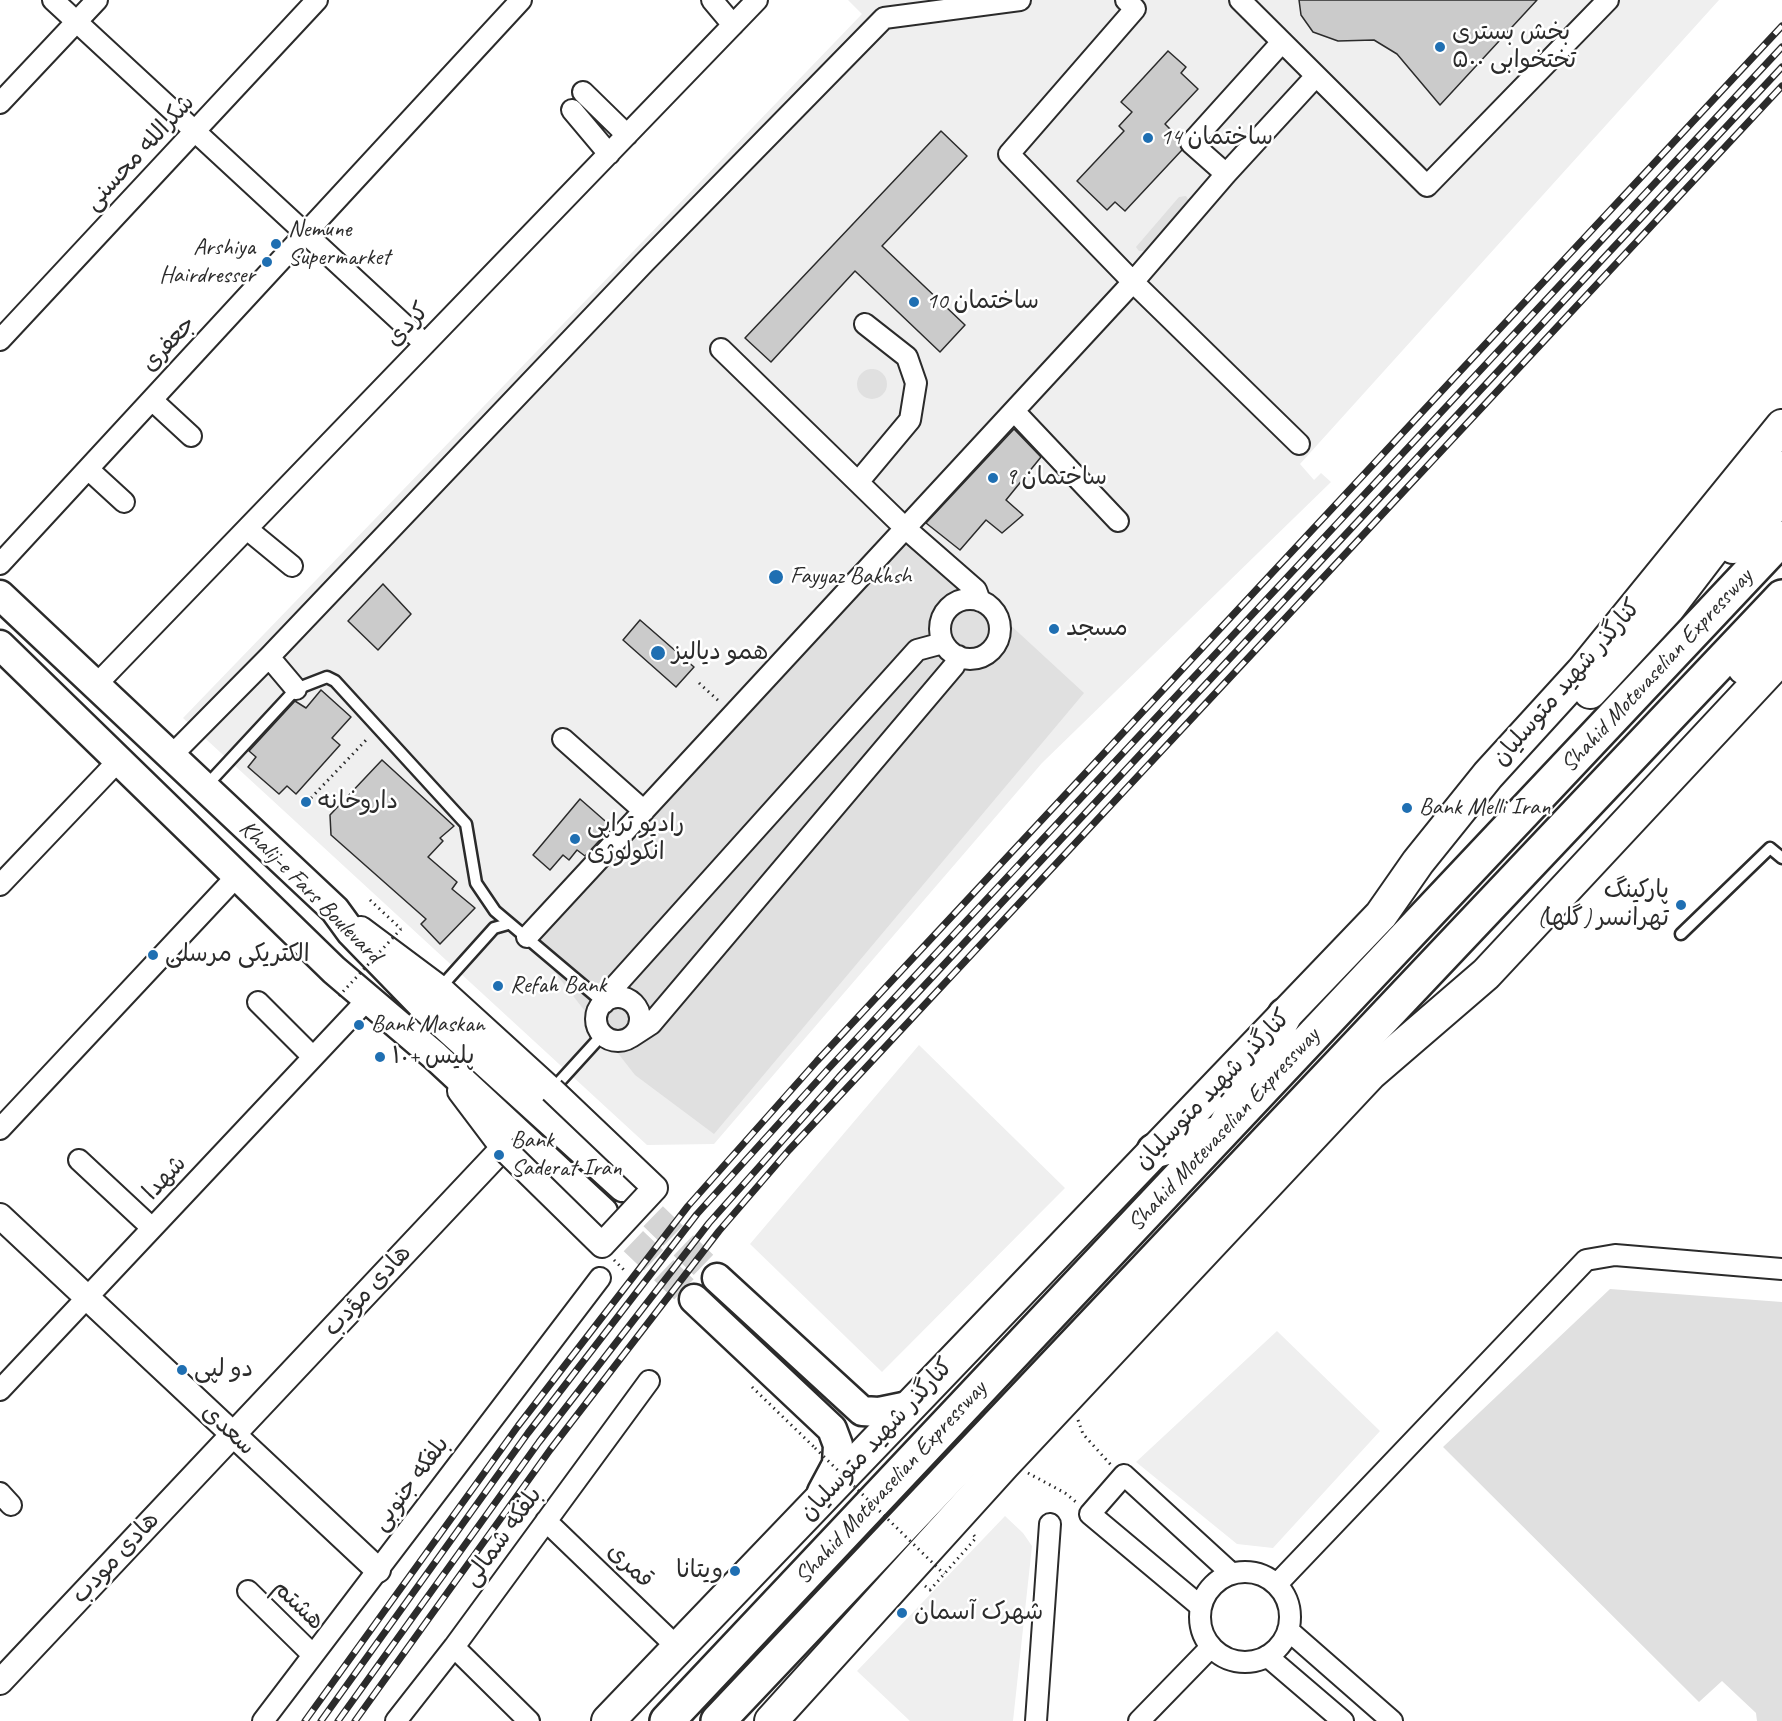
<!DOCTYPE html>
<html>
<head>
<meta charset="utf-8">
<style>
	body { margin:0 }
	canvas { display:block; background:#fff }
</style>
</head>
<body>
<canvas width="1782" height="1721"></canvas>
<script>
const ctx = document.querySelector('canvas').getContext('2d');
ctx.lineJoin = 'round';
function fillPath(path, color) {
  ctx.fillStyle = color;
  ctx.fill(path, 'evenodd');
}
function shape(rows) {
  const path = new Path2D();
  for (const r of rows) {
    if (r.length === 3) {
      path.moveTo(r[0] + r[2], r[1]);
      path.arc(r[0], r[1], r[2], 0, 2 * Math.PI);
      continue;
    }
    path.moveTo(r[0], r[1]);
    for (let i = 2; i < r.length; i += 2) path.lineTo(r[i], r[i + 1]);
  }
  return path;
}
function trace(path, color, width, dash) {
  ctx.strokeStyle = color;
  ctx.lineWidth = width;
  ctx.lineCap = dash ? 'butt' : 'round';
  ctx.setLineDash(dash || []);
  ctx.stroke(path);
}
function drawText(font, color, halo, rows, align = 'center') {
  ctx.font = font + ' Caveat,"Playpen Sans Arabic",sans-serif';
  ctx.lineWidth = 5;
  ctx.setLineDash([]);
  ctx.textBaseline = 'middle';
  ctx.strokeStyle = halo;
  ctx.fillStyle = color;
  for (const [text, x, y, turn = 0] of rows) {
    ctx.save();
    ctx.translate(x, y);
    ctx.rotate((+turn || 0) * Math.PI / 180);
    ctx.textAlign = isNaN(turn) ? turn : align;
    if (halo) ctx.strokeText(text, 0, 0);
    ctx.fillText(text, 0, 0);
    ctx.restore();
  }
}
const built = shape([
	[848,0,1719,0,1300,464,1314,480,1321,473,1331,482,1042,763,714,1144,647,1145,183,718,862,14],
	[919,1045,1065,1188,882,1372,750,1244],
	[1277,1331,1380,1431,1273,1548,1237,1544,1136,1462],
	[1005,1516,1023,1533,1032,1546,1013,1721,910,1721,857,1671]
]);
const green = shape([
	[1186,196,1189,201,1144,251,1139,251,1136,247,1179,197],
	[872,384,15],
	[905,528,1084,693,714,1134,635,1075,527,937],
	[1610,1289,1782,1302,1782,1721,1757,1721,1756,1713,1722,1681,1699,1702,1443,1447]
]);
const building = shape([
	[1299,0,1537,0,1440,105,1397,54,1374,40,1338,41,1313,32,1301,15,1299,0],
	[1168,51,1186,67,1181,73,1198,89,1165,124,1180,139,1182,150,1125,211,1115,202,1107,210,1077,181,1124,131,1119,126,1132,112,1121,102,1168,51],
	[941,131,967,156,882,246,965,325,940,352,855,271,771,362,745,338,941,131],
	[1014,429,1041,457,1006,500,1023,515,1002,533,986,520,960,550,926,523,1014,429],
	[383,584,411,614,378,650,348,621,383,584],
	[640,620,694,667,676,687,623,640,640,620],
	[321,690,351,717,332,738,340,745,296,794,287,786,279,794,248,767,256,757,249,751,295,701,306,708,321,690],
	[382,760,454,826,440,838,443,841,428,857,457,882,452,889,475,908,440,944,421,924,426,919,331,835,330,815,382,760],
	[580,799,612,827,585,856,577,850,569,860,563,855,550,870,533,855,580,799]
]);
const secondaryTunnel = shape([
	[623,1187,717,1278],
	[603,1212,694,1299]
]);
const path = shape([
	[699,683,721,703],
	[311,798,368,738],
	[370,900,401,929],
	[614,1260,626,1272],
	[752,1387,814,1447],
	[1078,1420,1083,1434,1111,1465],
	[1028,1473,1065,1493,1076,1502],
	[925,1586,930,1590,976,1538,973,1534]
]);
const service = shape([
	[206,786,296,689,327,677,335,681,466,824,476,883,495,911,604,1003],
	[1681,934,1770,848,1782,858],
	[440,988,494,928,508,924],
	[552,1090,603,1034]
]);
const minor = shape([
	[53,0,425,344],
	[712,0,733,25],
	[1126,0,1135,9,1009,154,1133,282,1299,444],
	[1240,0,1427,186,1608,0],
	[583,92,627,135],
	[0,103,97,0],
	[572,110,609,154],
	[1226,174,1191,143,1282,42],
	[0,340,317,0],
	[721,349,905,528,976,590,980,601],
	[152,400,191,436],
	[1014,411,1118,521],
	[88,469,124,502],
	[859,481,910,420,916,383,907,357,865,324],
	[247,529,292,566],
	[0,564,521,0],
	[970,629,30],
	[269,657,296,689],
	[95,686,757,0],
	[563,739,644,811],
	[171,756,269,657,644,263,884,18,1020,0],
	[0,885,119,760],
	[527,937,1133,282,1226,174,1316,76],
	[618,1019,22],
	[258,1002,313,1057],
	[604,1003,616,985,917,650,943,643],
	[631,1037,651,1024,954,666,958,656],
	[0,1129,236,877],
	[79,1160,152,1228],
	[0,1390,367,1000],
	[0,1493,11,1505],
	[546,1521,678,1648],
	[1245,1617,45],
	[1277,1584,1586,1260,1615,1255,1782,1269],
	[248,1591,313,1655],
	[1200,1606,1090,1514,1124,1475,1231,1573],
	[1288,1630,1392,1721],
	[454,1647,529,1721],
	[1267,1656,1343,1721],
	[263,1721,600,1278],
	[396,1721,454,1647,649,1381],
	[1036,1721,1050,1524],
	[1139,1721,1211,1647]
]);
const tertiary = shape([
	[361,929,440,988,552,1090],
	[0,1216,378,1570],
	[0,1682,503,1148,460,1091]
]);
const secondary = shape([
	[0,595,335,910,351,932,421,1004,623,1187],
	[0,645,334,970,435,1056,603,1212],
	[717,1278,862,1411,879,1412,908,1406],
	[694,1299,832,1429,838,1445,837,1464,822,1492]
]);
const primary = shape([
	[1733,547,1782,498],
	[1744,668,1782,627],
	[1590,692,1669,607,1776,467],
	[608,1721,1381,915,1418,862,1488,775,1582,672,1782,426],
	[771,1721,1004,1464,1371,1073,1486,974,1782,657]
]);
const trunk = shape([
	[1154,1151,1222,1132,1285,1015],
	[667,1721,1782,538],
	[718,1721,1782,597]
]);
const rail = shape([
	[305,1721,518,1426,688,1206,817,1061,1782,26],
	[321,1721,528,1433,697,1214,829,1068,1782,47],
	[338,1721,539,1442,709,1223,839,1077,1782,67],
	[355,1721,550,1450,719,1231,789,1150,1782,86]
]);
const pathBridge = shape([
	[339,996,401,929],
	[815,1448,944,1574]
]);
const tertiaryBridge = shape([
	[503,1148,602,1245,655,1188,552,1090]
]);
const markers = [
	[1440,47,6,"#1f6fb2"],
	[1148,138,6,"#1f6fb2"],
	[276,244,6,"#1f6fb2"],
	[267,262,6,"#1f6fb2"],
	[914,302,6,"#1f6fb2"],
	[993,478,6,"#1f6fb2"],
	[776,577,8,"#1f6fb2"],
	[1054,629,6,"#1f6fb2"],
	[658,653,8,"#1f6fb2"],
	[306,802,6,"#1f6fb2"],
	[1407,808,6,"#1f6fb2"],
	[575,839,6,"#1f6fb2"],
	[1681,905,6,"#1f6fb2"],
	[153,955,6,"#1f6fb2"],
	[498,986,6,"#1f6fb2"],
	[359,1025,6,"#1f6fb2"],
	[380,1057,6,"#1f6fb2"],
	[499,1155,6,"#1f6fb2"],
	[182,1370,6,"#1f6fb2"],
	[735,1571,6,"#1f6fb2"],
	[902,1613,6,"#1f6fb2"]
];
const poiNames = [
	["بخش بستری",1452,33],
	["۵۰۰ تختخوابی",1452,61],
	["ساختمان 14",1160,138],
	["Nemune",288,230],
	["Supermarket",288,258],
	["Arshiya",255,248,"right"],
	["Hairdresser",255,276,"right"],
	["ساختمان 10",926,302],
	["ساختمان 9",1005,478],
	["Fayyaz Bakhsh",790,577],
	["مسجد",1066,629],
	["همو دیالیز",672,653],
	["داروخانه",318,802],
	["Bank Melli Iran",1419,808],
	["رادیو تراپی",587,825],
	["انکولوژی",587,853],
	["پارکینگ",1669,891,"right"],
	["تهرانسر (گلها)",1669,919,"right"],
	["الکتریکی مرسلی",165,955],
	["Refah Bank",510,986],
	["Bank Maskan",371,1025],
	["پلیس +۱۰",392,1057],
	["Bank",511,1141],
	["Saderat Iran",511,1169],
	["دو لپی",194,1370],
	["ویتانا",723,1571,"right"],
	["شهرک آسمان",914,1613]
];
const streetNames = [
	["شکرالله محسنی",140,153,-47],
	["کردی",408,325,-46],
	["جعفری",169,344,-47],
	["Shahid Motevaselian Expressway",1657,671,-47],
	["کنارگذر شهید متوسلیان",1567,683,-49],
	["Khalij-e Fars Boulevard",310,892,45],
	["کنارگذر شهید متوسلیان",1213,1090,-46],
	["Shahid Motevaselian Expressway",1224,1130,-47],
	["شهدا",165,1178,-47],
	["هادی مؤدب",368,1291,-47],
	["سعدی",228,1430,43],
	["کنارگذر شهید متوسلیان",877,1440,-47],
	["Shahid Motevaselian Expressway",891,1483,-47],
	["بلفکه جنوبی",411,1484,-53],
	["بلفکه شمالی",503,1537,-54],
	["هادی مودب",116,1558,-47],
	["قمری",630,1566,44],
	["هشتم",298,1605,44]
];
fillPath(built, '#efefef');
fillPath(green, '#e0e0e0');
fillPath(building, '#cbcbcb');
trace(building, '#2b2b2b', 1.5);
trace(secondaryTunnel, '#d5d5d5', 28, [28, 14]);
trace(service, '#2b2b2b', 15);
trace(minor, '#2b2b2b', 24);
trace(tertiary, '#2b2b2b', 28);
trace(secondary, '#2b2b2b', 33);
trace(primary, '#2b2b2b', 36);
trace(trunk, '#2b2b2b', 38);
trace(path, '#2b2b2b', 3, [1.5, 4.5]);
trace(service, '#fff', 10);
trace(minor, '#fff', 20);
trace(tertiary, '#fff', 24);
trace(secondary, '#fff', 28);
trace(primary, '#fff', 32);
trace(trunk, '#fff', 33);
trace(rail, '#2b2b2b', 7);
trace(rail, '#fff', 4.5, [14]);
trace(tertiaryBridge, '#2b2b2b', 28, []);
trace(pathBridge, '#2b2b2b', 3, [1.5, 4.5]);
trace(tertiaryBridge, '#fff', 24);
for (const [x, y, r, color] of markers) {
  const dot = new Path2D();
  dot.arc(x, y, r, 0, 2 * Math.PI);
  ctx.fillStyle = color;
  ctx.fill(dot);
  trace(dot, '#fff', 2);
}
drawText('24px', '#2b2b2b', '#fff', poiNames, 'left');
drawText('24px', '#2b2b2b', '#fff', streetNames);
</script>
</body>
</html>
